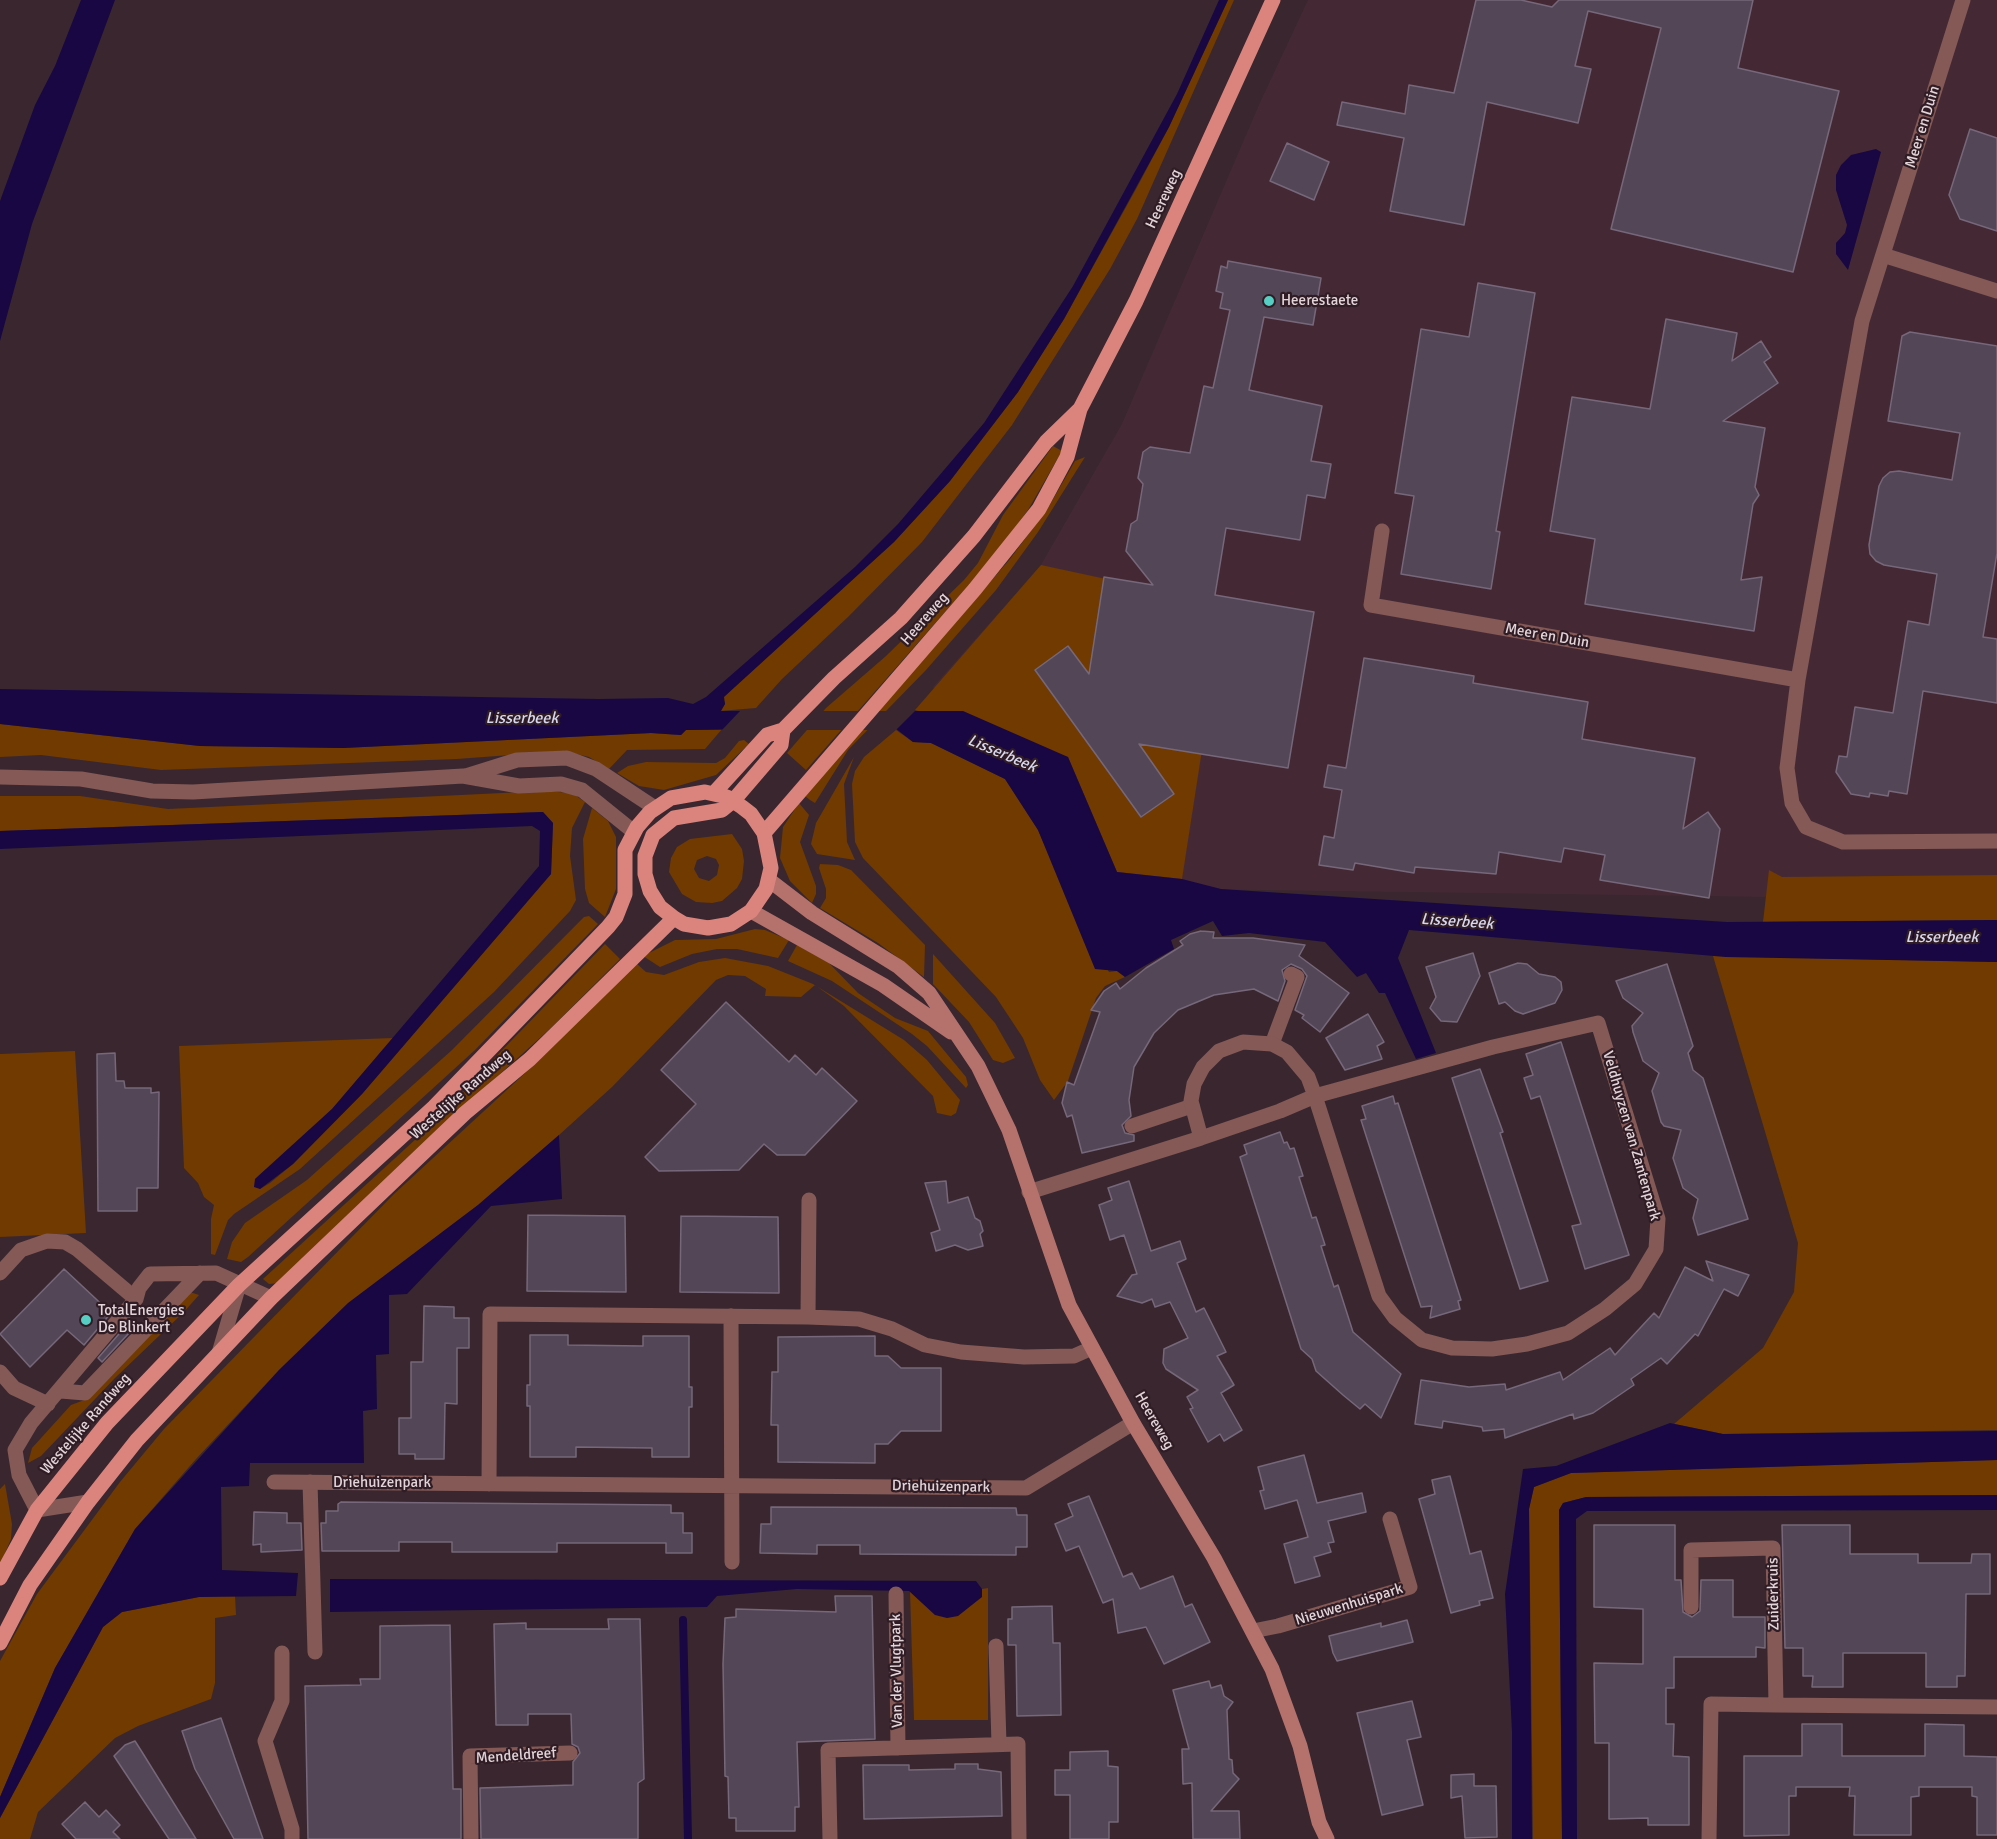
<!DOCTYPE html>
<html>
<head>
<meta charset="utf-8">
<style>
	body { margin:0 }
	canvas { display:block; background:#39262e }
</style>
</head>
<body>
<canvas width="1997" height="1839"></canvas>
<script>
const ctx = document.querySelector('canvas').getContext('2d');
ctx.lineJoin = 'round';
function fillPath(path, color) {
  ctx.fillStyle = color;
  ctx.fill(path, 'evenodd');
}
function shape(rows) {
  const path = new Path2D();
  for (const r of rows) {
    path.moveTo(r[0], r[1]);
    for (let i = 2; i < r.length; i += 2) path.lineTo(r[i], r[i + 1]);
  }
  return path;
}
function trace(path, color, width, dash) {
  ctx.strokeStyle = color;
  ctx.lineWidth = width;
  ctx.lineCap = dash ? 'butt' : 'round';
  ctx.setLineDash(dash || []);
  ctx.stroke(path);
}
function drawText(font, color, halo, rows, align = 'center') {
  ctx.font = font + ' Signika,sans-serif';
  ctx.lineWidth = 4.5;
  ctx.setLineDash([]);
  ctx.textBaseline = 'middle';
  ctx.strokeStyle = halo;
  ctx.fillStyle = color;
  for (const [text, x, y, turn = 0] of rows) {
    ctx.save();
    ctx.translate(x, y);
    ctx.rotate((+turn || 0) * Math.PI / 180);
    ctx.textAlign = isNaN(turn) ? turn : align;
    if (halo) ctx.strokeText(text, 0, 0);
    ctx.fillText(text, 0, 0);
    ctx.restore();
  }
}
const built = shape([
	[1308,0,1997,0,1997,900,1114,888,933,687,1041,565,1122,424,1259,105]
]);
const green = shape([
	[1228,0,1234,0,1137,219,1110,269,1012,425,922,542,848,617,782,679,756,708,720,711,725,704,723,697,894,542,950,481,1018,392,1064,319,1136,189,1169,127],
	[1053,446,1062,451,1028,510,996,554,806,770,787,753,826,708,886,656,964,580,978,563,1003,515],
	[1085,457,1038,532,996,590,926,670,848,750,815,803,810,800,805,796,1010,559,1048,508,1075,461],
	[1041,565,1106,579,1087,683,1130,737,1202,750,1182,879,1117,872,1068,757,915,710],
	[0,724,200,746,343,748,651,733,681,735,686,730,722,729,705,749,627,750,609,769,589,757,564,751,457,759,161,770,41,755,0,757],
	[896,730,913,742,931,743,1005,779,1038,830,1066,893,1109,972,1117,971,1125,977,1105,986,1096,998,1068,1081,1054,1100,1040,1080,1023,1038,996,997,863,858,855,842,852,784,855,771,864,757],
	[744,740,749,744,716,775,664,790,639,786,617,773,628,766,646,762,716,763,725,758,739,741],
	[854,757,844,784,847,842,855,860,817,854,811,844,816,823],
	[544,791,572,793,585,802,572,828,570,856,576,900,570,911,494,992,300,1169,234,1214,228,1220,215,1255,211,1254,211,1219,214,1205,204,1197,198,1183,184,1168,179,1046,393,1038,332,1109,255,1179,260,1189,270,1183,293,1164,362,1094,551,874,553,823,543,812,0,831,0,796,80,796,168,809],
	[799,803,809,815,800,842,816,886,816,894,812,903,790,881,780,858,783,827],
	[592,808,608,821,616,837,616,889,605,917,589,903,585,889,583,839],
	[732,834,742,849,744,861,742,879,737,888,722,901,712,903,696,902,682,894,669,872,671,858,677,847,690,839],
	[707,856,716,859,719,865,717,875,709,881,699,878,694,869,697,860],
	[820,864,838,865,851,870,925,945,924,977,878,943,820,908,826,898,826,889,819,868],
	[1769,870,1782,877,1997,875,1997,920,1763,922],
	[589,916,598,924,475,1050,248,1257,241,1262,227,1259,232,1242,245,1223,307,1180,452,1050,584,917],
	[755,929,765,930,789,940,778,958,737,949,717,949,692,954,660,967,643,956,675,940,716,939],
	[605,944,620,959,552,1027,406,1159,279,1283,269,1284,263,1279,417,1138],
	[797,945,829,963,858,993,895,1018,928,1031,966,1077,968,1085,966,1088,927,1046,912,1034,832,981,788,961],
	[933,954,995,1023,1015,1058,1003,1063,993,1060,969,1022,933,984],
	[1713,956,1997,962,1997,1430,1723,1434,1674,1424,1763,1348,1794,1292,1798,1243],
	[725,958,768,966,813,984,904,1040,927,1060,960,1100,956,1113,951,1116,937,1113,933,1096,844,1006,815,985,801,997,765,996,766,989,745,976,728,975,716,980,612,1087,559,1135,478,1205,348,1304,279,1370,196,1459,135,1529,55,1668,0,1797,0,1661,37,1594,120,1482,164,1429,394,1194,535,1064,636,963,646,972,664,975,699,962],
	[75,1051,86,1233,0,1237,0,1054],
	[190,1292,199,1295,183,1313,115,1378,41,1456,28,1463,32,1448,71,1405,87,1399],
	[1997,1460,1997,1495,1587,1497,1563,1503,1559,1510,1562,1839,1533,1839,1529,1509,1534,1487,1571,1473],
	[5,1484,12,1524,11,1539,0,1565,0,1489],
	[988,1588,988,1720,914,1720,910,1591,925,1605,982,1597,982,1589],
	[235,1595,236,1615,215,1618,215,1683,211,1699,138,1726,115,1738,38,1812,30,1839,0,1839,0,1818,103,1627,122,1612,199,1597]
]);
const water = shape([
	[81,0,115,0,32,224,0,341,0,201,35,105,55,66],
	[1219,0,1228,0,1169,127,1064,319,1018,392,950,481,894,542,724,697,725,704,721,711,963,711,1068,757,1117,872,1182,879,1221,889,1727,922,1997,920,1997,962,1726,957,1409,930,1398,958,1436,1053,1416,1059,1385,993,1379,993,1366,973,1357,977,1325,942,1249,933,1222,936,1213,921,1171,940,1174,949,1125,977,1117,971,1095,969,1038,830,1005,779,931,743,913,742,895,728,686,730,681,735,651,733,343,748,200,746,0,724,0,689,599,699,668,698,693,704,706,697,855,567,898,524,984,423,1073,286,1177,94],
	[1876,149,1881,152,1848,270,1836,254,1836,243,1845,233,1847,225,1836,190,1836,175,1841,165,1851,155],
	[543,812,553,823,551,874,362,1094,293,1164,260,1189,254,1187,255,1179,332,1109,539,866,540,831,532,826,0,849,0,831],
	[559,1135,562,1199,491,1206,407,1294,389,1295,389,1354,376,1355,377,1409,363,1411,364,1463,250,1463,249,1486,221,1487,222,1570,298,1573,296,1596,199,1597,122,1612,103,1627,0,1818,0,1797,55,1668,135,1529,279,1370,348,1303,478,1205],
	[1670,1423,1723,1434,1997,1431,1997,1460,1571,1473,1534,1487,1529,1509,1532,1839,1512,1839,1512,1732,1505,1594,1523,1469,1556,1466],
	[1997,1495,1997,1510,1587,1511,1576,1519,1577,1839,1562,1839,1559,1510,1563,1503,1586,1497],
	[330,1579,976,1581,982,1589,982,1597,958,1616,947,1618,935,1615,909,1591,797,1589,717,1596,707,1607,330,1612]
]);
const pier = shape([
	[740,711,915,711,896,730,722,730]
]);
const stream = shape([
	[683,1620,688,1839]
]);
const building = shape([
	[1476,0,1521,0,1552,7,1559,0,1753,0,1738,68,1839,91,1793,272,1611,229,1661,28,1588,11,1575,66,1591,69,1578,123,1487,102,1464,225,1390,211,1404,138,1337,125,1342,102,1405,114,1409,85,1454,93,1476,0],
	[1970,129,1997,138,1997,231,1960,219,1949,195,1970,129],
	[1287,143,1329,162,1314,200,1270,181,1287,143],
	[1228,261,1321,278,1313,325,1264,317,1249,390,1322,406,1311,461,1331,464,1325,498,1307,495,1300,540,1226,528,1215,595,1314,612,1288,768,1139,744,1174,794,1141,817,1035,670,1068,646,1089,674,1104,577,1153,585,1126,551,1131,524,1137,520,1143,484,1138,478,1143,452,1150,447,1190,453,1204,386,1213,388,1230,310,1220,308,1223,293,1216,291,1221,266,1227,268,1228,261],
	[1478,283,1535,293,1496,531,1500,532,1491,589,1401,574,1414,496,1395,493,1421,329,1469,337,1478,283],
	[1666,319,1737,333,1732,361,1761,341,1771,357,1764,362,1778,383,1723,421,1765,428,1755,487,1759,495,1753,504,1741,580,1762,577,1754,631,1585,604,1595,539,1550,531,1572,397,1650,409,1666,319],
	[1910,332,1997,346,1997,553,1983,637,1997,639,1997,703,1923,691,1907,794,1889,791,1888,796,1870,793,1869,797,1851,794,1836,772,1839,756,1847,757,1855,707,1893,713,1908,621,1929,625,1937,574,1884,565,1876,561,1870,554,1869,545,1879,486,1883,478,1890,472,1899,471,1952,480,1960,433,1888,421,1902,336,1910,332],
	[1364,658,1474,676,1473,683,1588,702,1582,739,1695,758,1683,829,1708,812,1720,829,1709,898,1600,880,1605,855,1564,848,1561,862,1499,852,1496,874,1415,867,1414,873,1355,863,1353,870,1319,865,1324,836,1334,838,1342,790,1324,787,1328,765,1346,768,1364,658],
	[1201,931,1214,932,1213,938,1253,938,1305,945,1299,956,1349,993,1320,1032,1302,1018,1304,1015,1295,1010,1307,976,1302,969,1291,964,1282,970,1285,981,1278,1001,1254,989,1214,995,1178,1010,1154,1033,1134,1067,1129,1100,1131,1116,1122,1125,1125,1133,1134,1135,1134,1141,1082,1153,1072,1115,1067,1117,1062,1103,1067,1082,1074,1085,1100,1012,1091,1010,1104,991,1116,983,1120,989,1146,968,1183,945,1180,941,1190,934,1201,931],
	[1473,953,1480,976,1457,1022,1441,1021,1430,1008,1436,997,1426,967,1473,953],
	[1518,963,1527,964,1539,974,1555,977,1561,982,1562,990,1555,1003,1523,1014,1515,1011,1505,1002,1499,1004,1489,973,1518,963],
	[1667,964,1693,1046,1688,1053,1691,1063,1693,1070,1703,1078,1748,1219,1698,1235,1693,1218,1698,1199,1683,1188,1673,1158,1681,1130,1664,1126,1661,1122,1652,1091,1659,1073,1643,1061,1633,1032,1632,1026,1643,1013,1623,998,1616,981,1667,964],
	[726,1002,789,1062,795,1055,816,1075,822,1068,857,1101,805,1155,777,1155,764,1144,739,1170,659,1171,645,1157,696,1104,661,1070,726,1002],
	[1368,1014,1384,1042,1377,1046,1382,1059,1345,1070,1326,1038,1368,1014],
	[1561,1042,1629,1255,1585,1269,1572,1226,1581,1224,1540,1096,1531,1099,1524,1078,1533,1075,1526,1054,1561,1042],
	[115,1053,116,1081,124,1081,125,1088,151,1088,151,1093,159,1092,158,1188,137,1188,137,1211,98,1211,97,1054,115,1053],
	[1480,1069,1503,1132,1500,1133,1548,1281,1520,1289,1452,1078,1480,1069],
	[1393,1096,1395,1104,1398,1103,1461,1300,1458,1301,1460,1309,1430,1318,1432,1306,1421,1307,1361,1120,1366,1119,1362,1106,1393,1096],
	[1280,1132,1284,1143,1287,1142,1290,1149,1294,1148,1303,1176,1299,1177,1312,1218,1316,1217,1325,1245,1321,1246,1334,1287,1338,1285,1353,1332,1401,1374,1381,1418,1365,1404,1360,1409,1343,1395,1316,1371,1312,1359,1301,1349,1240,1157,1247,1154,1244,1145,1280,1132],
	[946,1181,948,1203,968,1197,975,1218,980,1221,983,1231,980,1234,983,1246,968,1250,955,1245,936,1251,931,1233,940,1230,925,1183,946,1181],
	[1129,1181,1151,1251,1180,1241,1186,1259,1177,1263,1196,1312,1204,1308,1226,1352,1217,1356,1234,1385,1221,1393,1242,1430,1224,1441,1220,1434,1208,1442,1190,1409,1193,1408,1187,1397,1198,1390,1166,1369,1163,1363,1164,1349,1188,1338,1170,1302,1155,1307,1152,1299,1142,1303,1117,1296,1132,1275,1137,1274,1124,1235,1110,1240,1099,1205,1112,1200,1108,1188,1129,1181],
	[528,1215,625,1216,626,1292,527,1291,528,1215],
	[681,1216,778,1217,779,1293,680,1292,681,1216],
	[1706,1261,1749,1275,1738,1296,1724,1289,1698,1336,1695,1334,1667,1364,1661,1358,1631,1379,1634,1385,1593,1413,1574,1419,1573,1414,1505,1438,1504,1429,1483,1431,1482,1427,1443,1421,1442,1428,1415,1424,1421,1380,1469,1387,1505,1384,1506,1390,1560,1372,1563,1380,1610,1348,1615,1355,1654,1313,1659,1318,1685,1267,1713,1281,1706,1261],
	[64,1269,111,1313,84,1345,67,1330,30,1367,0,1334,64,1269],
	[424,1306,454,1307,454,1318,469,1318,469,1348,457,1348,457,1404,445,1403,444,1459,415,1459,415,1454,399,1454,399,1418,411,1418,411,1362,423,1362,424,1306],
	[125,1327,130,1332,102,1362,98,1358,125,1327],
	[530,1335,568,1335,568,1345,643,1346,643,1336,689,1336,689,1387,692,1387,692,1407,689,1407,689,1457,652,1457,652,1448,576,1447,576,1457,530,1457,530,1406,527,1406,527,1385,530,1385,530,1335],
	[875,1336,875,1356,888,1356,901,1368,941,1368,941,1431,901,1431,888,1444,875,1444,875,1463,778,1462,778,1425,771,1425,772,1372,778,1372,778,1337,875,1336],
	[1304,1455,1317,1503,1362,1493,1366,1512,1328,1521,1334,1542,1328,1543,1331,1552,1314,1557,1320,1576,1295,1583,1284,1544,1308,1537,1297,1500,1265,1509,1260,1491,1264,1490,1258,1467,1304,1455],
	[1450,1476,1470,1554,1481,1551,1493,1598,1479,1601,1480,1605,1451,1613,1419,1499,1435,1494,1432,1480,1450,1476],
	[1089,1496,1123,1577,1132,1573,1140,1589,1173,1576,1185,1607,1192,1604,1210,1642,1164,1664,1146,1627,1118,1633,1113,1599,1103,1603,1079,1546,1066,1551,1055,1524,1073,1516,1068,1504,1089,1496],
	[341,1502,671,1505,671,1513,683,1513,683,1533,692,1533,692,1553,666,1553,666,1543,557,1543,557,1552,452,1552,452,1542,399,1542,399,1551,322,1551,321,1523,326,1523,326,1511,338,1511,338,1504,341,1502],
	[771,1507,1016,1508,1017,1515,1027,1515,1027,1547,1016,1547,1016,1555,860,1554,860,1545,817,1545,817,1554,760,1553,761,1524,771,1524,771,1507],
	[254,1512,287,1513,287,1523,301,1523,302,1550,261,1552,261,1544,253,1545,254,1512],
	[1594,1525,1675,1525,1675,1580,1681,1580,1683,1612,1692,1617,1700,1611,1701,1580,1733,1580,1733,1617,1765,1617,1765,1648,1756,1647,1756,1657,1674,1657,1674,1688,1666,1688,1666,1724,1674,1724,1673,1756,1689,1757,1689,1825,1648,1825,1648,1818,1609,1819,1609,1743,1595,1743,1594,1663,1643,1664,1643,1609,1594,1607,1594,1525],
	[1782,1525,1850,1525,1850,1554,1918,1554,1918,1563,1971,1563,1972,1554,1990,1554,1990,1594,1966,1594,1965,1676,1957,1676,1957,1687,1926,1687,1926,1653,1843,1653,1843,1687,1812,1687,1813,1676,1803,1676,1803,1648,1785,1648,1782,1525],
	[835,1596,872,1596,875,1739,797,1742,799,1807,795,1807,795,1831,736,1831,736,1818,729,1818,728,1777,725,1776,723,1664,725,1618,736,1617,736,1609,836,1612,835,1596],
	[1052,1606,1053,1643,1060,1643,1061,1715,1017,1716,1016,1645,1008,1645,1008,1619,1012,1619,1012,1607,1052,1606],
	[608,1619,640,1619,644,1779,638,1783,638,1839,481,1839,480,1788,573,1785,573,1762,580,1753,578,1747,572,1744,571,1714,528,1714,528,1725,496,1725,494,1624,526,1623,526,1629,609,1629,608,1619],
	[1407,1620,1413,1642,1337,1661,1333,1653,1329,1636,1381,1623,1381,1627,1407,1620],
	[450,1625,453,1789,461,1789,461,1839,308,1839,305,1686,361,1685,360,1679,380,1679,380,1626,450,1625],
	[1209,1681,1211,1688,1221,1685,1224,1696,1233,1702,1227,1710,1229,1759,1232,1760,1233,1773,1239,1779,1211,1811,1239,1811,1240,1839,1193,1839,1192,1783,1183,1784,1182,1749,1189,1749,1173,1690,1209,1681],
	[1412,1701,1421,1737,1407,1740,1423,1805,1382,1815,1357,1713,1412,1701],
	[221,1718,234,1756,263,1839,234,1839,195,1769,182,1731,221,1718],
	[1802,1724,1842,1724,1842,1756,1925,1756,1925,1724,1964,1725,1964,1756,1997,1757,1997,1835,1977,1835,1977,1797,1972,1796,1972,1787,1919,1787,1919,1796,1911,1797,1911,1835,1854,1835,1855,1796,1849,1796,1850,1787,1796,1787,1796,1796,1789,1796,1789,1835,1744,1836,1744,1756,1802,1756,1802,1724],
	[135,1741,142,1752,196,1839,169,1839,114,1756,125,1745,135,1741],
	[1108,1751,1108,1766,1118,1767,1118,1822,1109,1822,1109,1839,1070,1839,1070,1795,1055,1795,1055,1770,1070,1770,1070,1752,1108,1751],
	[955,1764,978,1764,978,1769,1001,1772,1002,1816,864,1819,863,1765,909,1765,909,1770,955,1769,955,1764],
	[1474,1774,1474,1786,1496,1786,1497,1837,1465,1838,1462,1796,1451,1798,1451,1775,1474,1774],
	[85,1802,99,1817,106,1810,120,1825,113,1832,120,1839,76,1839,62,1824,85,1802]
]);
const service = shape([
	[466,776,517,760,567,758,596,769,655,808],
	[0,777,81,779,152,791,193,792,463,776,519,786,561,784,582,790,634,832],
	[1272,1044,1297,977,1291,974],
	[1132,1126,1192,1106],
	[0,1273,21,1250,47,1241,65,1242,77,1249,136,1299],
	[219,1353,239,1285],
	[0,1372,14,1388,48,1404],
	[61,1391,85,1393,200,1273],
	[310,1482,315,1652],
	[88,1502,37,1510,19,1475,15,1450,31,1423,136,1299,139,1288,150,1274,216,1273,271,1298]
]);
const minor = shape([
	[1963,0,1862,321,1798,680,1787,768,1792,803,1806,827,1843,842,1997,841],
	[1883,255,1997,291],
	[1382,531,1371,605,1798,680],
	[1029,1192,1201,1138,1280,1111,1315,1096,1379,1296,1395,1318,1422,1340,1452,1348,1492,1349,1527,1344,1568,1333,1605,1309,1635,1284,1656,1249,1658,1219,1598,1023,1493,1047,1315,1096,1308,1077,1287,1052,1272,1044,1243,1042,1219,1051,1203,1067,1194,1084,1191,1101,1201,1138],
	[731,1316,732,1562],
	[808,1317,859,1319,892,1329,925,1345,961,1352,1024,1357,1074,1356,1092,1348],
	[274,1482,1026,1488,1133,1423],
	[489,1484,490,1314,808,1317,809,1200],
	[896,1594,898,1748],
	[1691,1607,1691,1550,1773,1548,1776,1705,1997,1707],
	[1253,1631,1278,1626,1410,1587,1390,1519],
	[996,1646,999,1744],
	[282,1653,282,1701,265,1741,292,1829,292,1839],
	[471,1839,470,1756,570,1753],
	[830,1839,828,1750,1018,1744,1019,1839],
	[1709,1839,1711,1704,1776,1705]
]);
const secondary = shape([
	[769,880,812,913,899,967,929,993,978,1066,1009,1130,1069,1305,1133,1423,1214,1558,1272,1669,1300,1746,1319,1822,1327,1839],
	[751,911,883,985,951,1032]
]);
const primary = shape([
	[714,793,767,735,783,730,834,678,901,618,974,536,1046,442,1080,409],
	[764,833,975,589,1039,509,1067,457,1080,409,1136,301,1273,0],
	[0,1578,37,1510,107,1423,239,1285,434,1107,608,927,616,917,625,894,625,850,637,827,650,812,671,798,705,792,727,797,742,807,751,814,764,833,771,868,766,889,751,911,731,924,708,928,684,924,674,918,660,907,650,891,645,874,645,856,653,835,674,818,722,810,733,801,781,745,783,730],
	[0,1643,30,1585,88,1502,137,1440,271,1298,465,1113,530,1059,674,918]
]);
const markers = [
	[1269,301,6,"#56cec4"],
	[86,1320,6,"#56cec4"]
];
const streetNames = [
	["Meer en Duin",1923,127,-73],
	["Heereweg",1164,199,-65],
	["Heereweg",925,619,-49],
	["Meer en Duin",1547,636,10],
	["Westelijke Randweg",461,1095,-41],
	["Veldhuyzen van Zantenpark",1631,1136,74],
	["Heereweg",1154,1421,60],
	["Westelijke Randweg",86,1424,-49],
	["Driehuizenpark",382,1483],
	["Driehuizenpark",941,1487,1],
	["Zuiderkruis",1774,1594,-91],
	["Nieuwenhuispark",1349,1605,-17],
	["Van der Vlugtpark",897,1671,-91],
	["Mendeldreef",516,1756,-4]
];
const poiNames = [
	["Heerestaete",1281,301],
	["TotalEnergies",98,1311],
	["De Blinkert",98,1328]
];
const waterNames = [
	["Lisserbeek",522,719],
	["Lisserbeek",1002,754,23],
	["Lisserbeek",1457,922,4],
	["Lisserbeek",1942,938]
];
fillPath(built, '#442935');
fillPath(green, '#703a00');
fillPath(water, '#180743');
fillPath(pier, '#39262e');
trace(stream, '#180743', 8);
fillPath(building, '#534657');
trace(building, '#76687a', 1.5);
trace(service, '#845956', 15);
trace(minor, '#845956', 15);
trace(secondary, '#b5716c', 15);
trace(primary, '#db847d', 15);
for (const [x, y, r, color] of markers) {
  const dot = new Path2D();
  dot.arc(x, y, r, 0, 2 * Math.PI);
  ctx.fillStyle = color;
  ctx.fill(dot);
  trace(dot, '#2f1c24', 2);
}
drawText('15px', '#e2d4d9', '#2f1c24', streetNames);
drawText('15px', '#e2d4d9', '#2f1c24', poiNames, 'left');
drawText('italic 16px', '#d7d7ee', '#2f1c24', waterNames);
</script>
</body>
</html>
